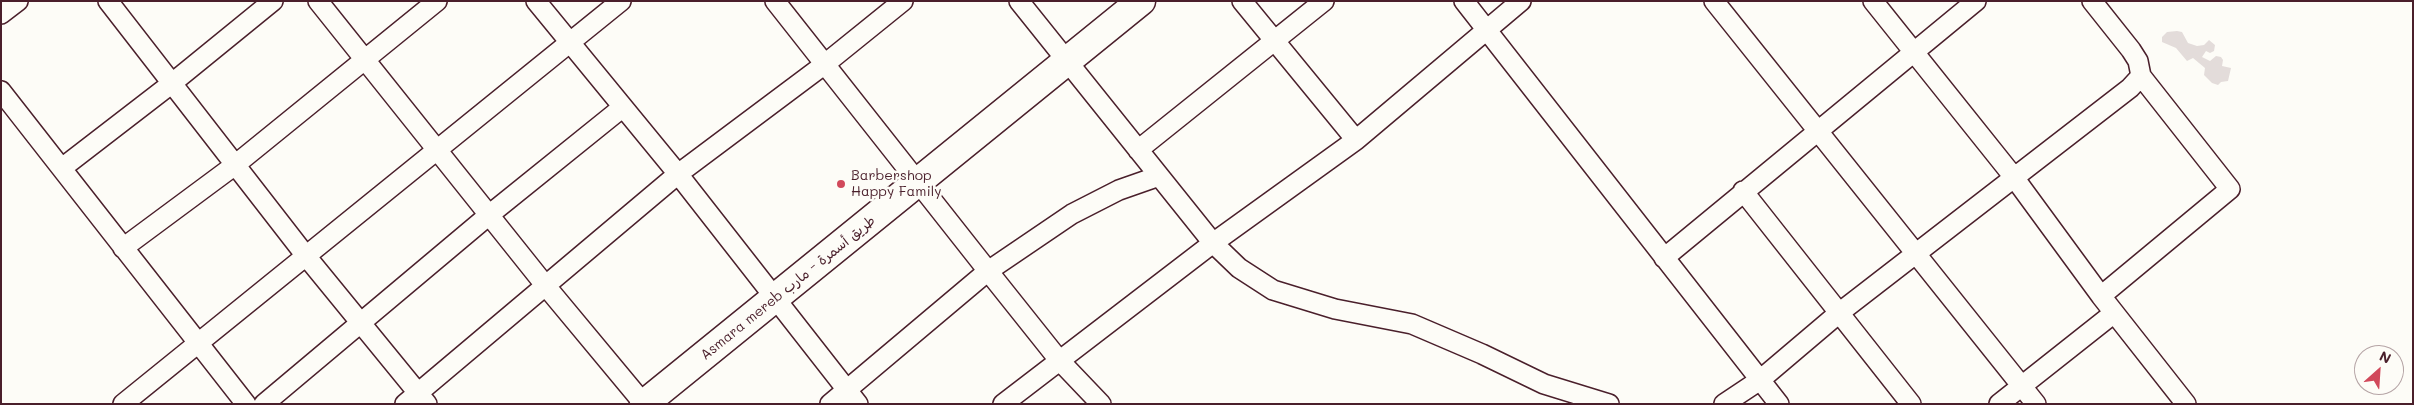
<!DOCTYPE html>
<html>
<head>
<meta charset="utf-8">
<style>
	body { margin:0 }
	#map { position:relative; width:2414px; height:405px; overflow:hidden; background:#fdfcf7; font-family:Mali,sans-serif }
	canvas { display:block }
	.frame { position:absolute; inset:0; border:2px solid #4a1f2b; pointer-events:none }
	.north { position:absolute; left:2354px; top:345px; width:50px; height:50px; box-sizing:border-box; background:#fdfcf7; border:1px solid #b5a4a5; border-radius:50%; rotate:26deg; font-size:14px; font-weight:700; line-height:20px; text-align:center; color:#4a1f2b }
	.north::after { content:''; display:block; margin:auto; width:18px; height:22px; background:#d1495b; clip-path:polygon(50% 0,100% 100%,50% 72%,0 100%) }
</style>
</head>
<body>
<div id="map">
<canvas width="2414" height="405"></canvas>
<div class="frame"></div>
<div class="north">N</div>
</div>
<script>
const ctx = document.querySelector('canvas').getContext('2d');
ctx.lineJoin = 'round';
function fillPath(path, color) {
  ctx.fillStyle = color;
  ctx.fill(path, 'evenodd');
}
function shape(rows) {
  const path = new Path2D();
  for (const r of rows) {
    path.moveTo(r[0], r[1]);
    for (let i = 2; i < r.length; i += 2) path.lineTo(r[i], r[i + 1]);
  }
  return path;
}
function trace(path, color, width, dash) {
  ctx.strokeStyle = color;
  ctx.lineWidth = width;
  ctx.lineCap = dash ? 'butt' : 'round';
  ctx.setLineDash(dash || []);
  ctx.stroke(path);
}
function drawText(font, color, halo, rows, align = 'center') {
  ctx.font = font + ' Mali,"Playpen Sans Arabic",sans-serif';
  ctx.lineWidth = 5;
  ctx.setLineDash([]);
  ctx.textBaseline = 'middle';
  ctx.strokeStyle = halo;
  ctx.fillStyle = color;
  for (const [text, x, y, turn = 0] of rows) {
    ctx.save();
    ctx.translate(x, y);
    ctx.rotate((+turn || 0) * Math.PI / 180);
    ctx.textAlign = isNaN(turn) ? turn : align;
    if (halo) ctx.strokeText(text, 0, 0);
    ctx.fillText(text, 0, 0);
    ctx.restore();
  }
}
const green = shape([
	[2177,31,2182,32,2188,43,2197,46,2204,45,2209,40,2215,45,2214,51,2210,53,2206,51,2202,57,2210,61,2216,56,2221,57,2223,60,2222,66,2231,68,2228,81,2221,82,2218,85,2212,83,2204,75,2205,68,2193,58,2187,61,2176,48,2162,42,2162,37,2167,32]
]);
const minor = shape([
	[108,1,306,256,427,404],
	[318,1,545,285,644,404],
	[536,1,678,174,858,404],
	[775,1,988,271,1059,360,1101,404],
	[1019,1,1213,243,1239,268,1273,290,1335,309,1412,324,1482,354,1544,384,1609,404],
	[1242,1,1356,140],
	[1464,1,1779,404],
	[1714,1,2036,404],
	[1873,1,2013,176,2101,296,2186,404],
	[2092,1,2131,50,2138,61,2141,76,2230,189,2101,296],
	[1,14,18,1],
	[1,91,246,404],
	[1138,150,1324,1],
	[62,168,171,84,273,1],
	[1743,191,1911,404],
	[123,248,235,165,437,1],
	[1664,258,1976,1],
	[123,404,621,1],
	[264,404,489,215,623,107],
	[405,404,678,174,825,64,903,1],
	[830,404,988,271,1072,214,1119,190,1159,176],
	[1003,404,1213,243,1356,140,1521,1],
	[1724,404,1760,380,1839,313,2130,88,2141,76],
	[1999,404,2114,313]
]);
const trunk = shape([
	[644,404,1141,1]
]);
const markers = [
	[841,184,5,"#d1495b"]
];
const poiNames = [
	["Barbershop",851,176],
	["Happy Family",851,192]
];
const streetNames = [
	["Asmara mereb طريق أسمرة - مارب",788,288,-39]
];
fillPath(green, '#e3dcda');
trace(minor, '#4a1f2b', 22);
trace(trunk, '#4a1f2b', 31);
trace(minor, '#fdfcf7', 19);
trace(trunk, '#fdfcf7', 28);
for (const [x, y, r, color] of markers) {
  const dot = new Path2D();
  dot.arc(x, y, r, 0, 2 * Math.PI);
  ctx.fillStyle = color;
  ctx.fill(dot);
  trace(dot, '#fdfcf7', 2);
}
drawText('14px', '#4a1f2b', '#fdfcf7', poiNames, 'left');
drawText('14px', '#4a1f2b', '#fdfcf7', streetNames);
</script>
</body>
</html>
